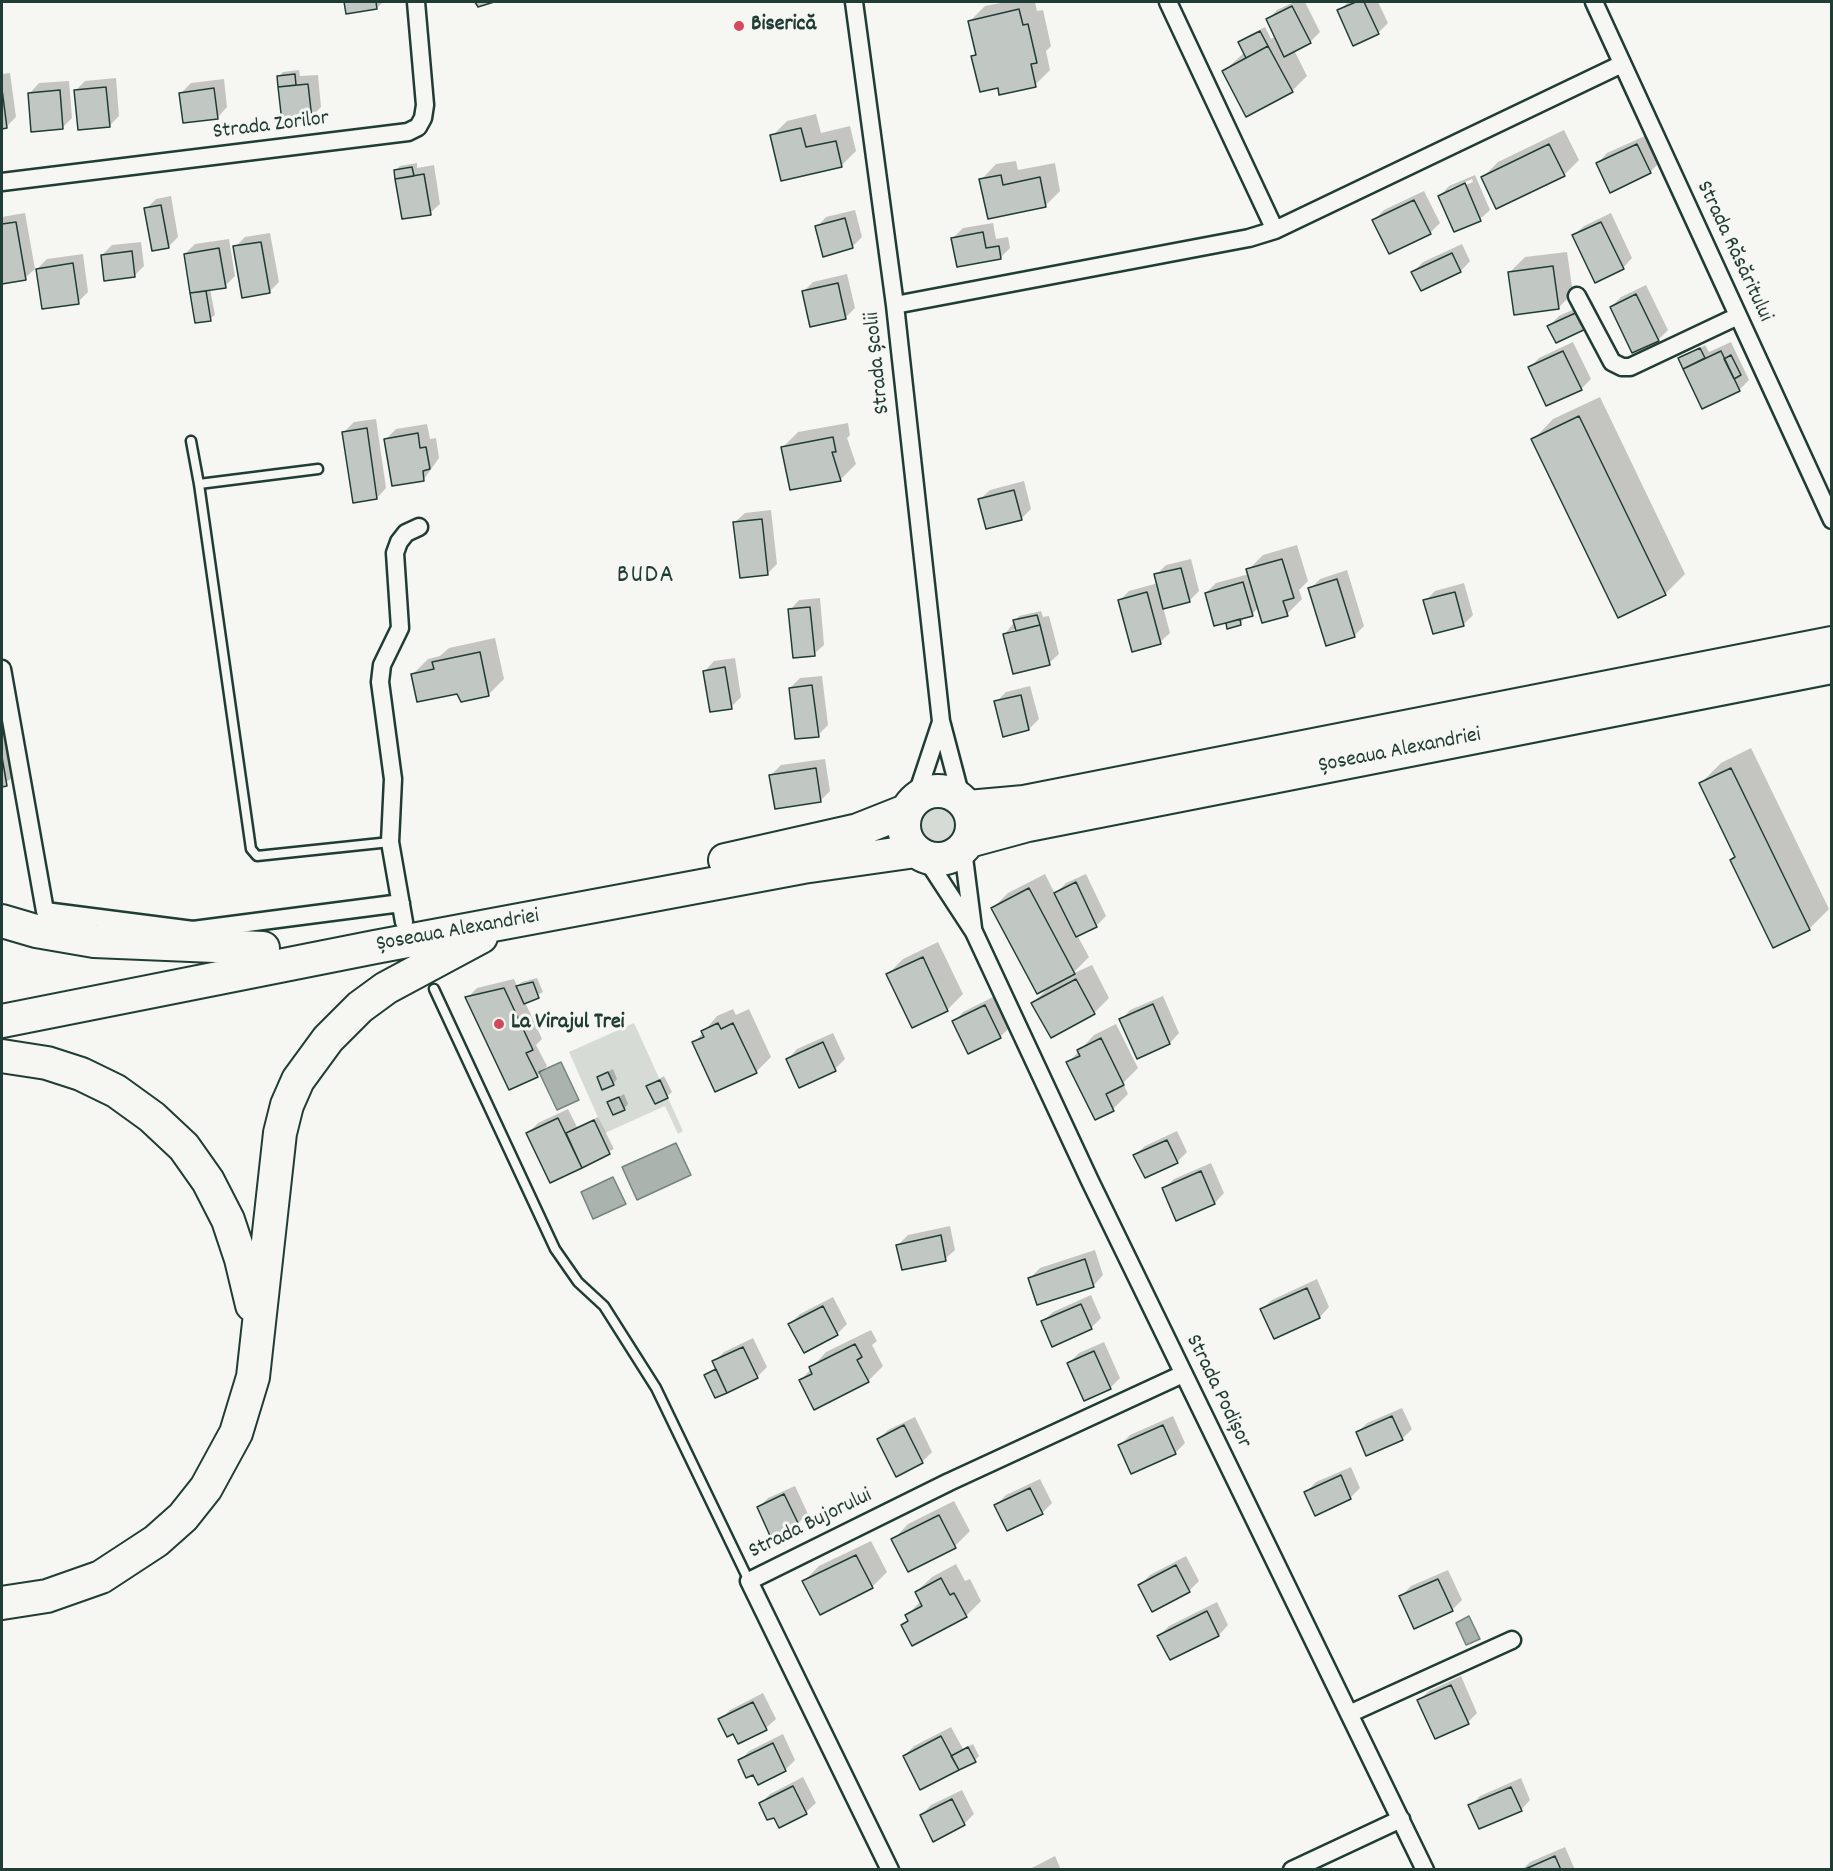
<!DOCTYPE html>
<html>
<head>
<meta charset="utf-8">
<style>
	body { margin:0 }
	#map { position:relative; width:1833px; height:1871px; overflow:hidden; background:#f6f6f2; font-family:Dekko,sans-serif }
	canvas { display:block }
	.frame { position:absolute; inset:0; border:3px solid #1f3d34; pointer-events:none }
</style>
</head>
<body>
<div id="map">
<canvas width="1833" height="1871"></canvas>
<div class="frame"></div>
</div>
<script>
const ctx = document.querySelector('canvas').getContext('2d');
ctx.lineJoin = 'round';
function fillPath(path, color) {
  ctx.fillStyle = color;
  ctx.fill(path, 'evenodd');
}
function shape(rows) {
  const path = new Path2D();
  for (const r of rows) {
    if (r.length === 3) {
      path.moveTo(r[0] + r[2], r[1]);
      path.arc(r[0], r[1], r[2], 0, 2 * Math.PI);
      continue;
    }
    path.moveTo(r[0], r[1]);
    for (let i = 2; i < r.length; i += 2) path.lineTo(r[i], r[i + 1]);
  }
  return path;
}
function trace(path, color, width, dash) {
  ctx.strokeStyle = color;
  ctx.lineWidth = width;
  ctx.lineCap = dash ? 'butt' : 'round';
  ctx.setLineDash(dash || []);
  ctx.stroke(path);
}
function drawText(font, color, halo, rows, align = 'center') {
  ctx.font = font + ' Dekko,sans-serif';
  ctx.lineWidth = 6;
  ctx.setLineDash([]);
  ctx.textBaseline = 'middle';
  ctx.strokeStyle = halo;
  ctx.fillStyle = color;
  for (const [text, x, y, turn = 0] of rows) {
    ctx.save();
    ctx.translate(x, y);
    ctx.rotate((+turn || 0) * Math.PI / 180);
    ctx.textAlign = isNaN(turn) ? turn : align;
    if (halo) ctx.strokeText(text, 0, 0);
    ctx.fillText(text, 0, 0);
    ctx.restore();
  }
}
const green = shape([
	[938,826,17],
	[634,1023,660,1080,646,1086,655,1104,668,1098,683,1131,678,1134,665,1106,605,1133,569,1052]
]);
const water = shape([
	[561,1062,579,1100,557,1110,539,1072,561,1062],
	[676,1143,691,1175,637,1200,622,1167,676,1143],
	[613,1177,626,1204,593,1219,581,1192,613,1177],
	[1469,1616,1480,1639,1466,1645,1456,1623,1469,1616]
]);
const shadow = shape([
	[345,2,383,2,377,8,347,12],
	[1006,2,1035,2,1037,11,1043,10,1051,46,1046,51,1050,70,1035,85,999,86,973,56,977,52,970,21,985,6],
	[1294,2,1305,2,1320,32,1310,42,1294,50,1307,76,1292,91,1224,71,1245,52,1240,43,1244,38,1265,27,1271,39,1276,36,1268,20,1277,10],
	[1348,2,1378,2,1388,23,1378,33,1339,11],
	[299,70,300,76,318,75,321,107,311,117,283,120,279,76,283,72],
	[10,73,16,117,6,127,2,127,2,74],
	[116,78,119,116,109,126,75,91,85,81],
	[224,79,227,107,218,117,181,93,191,83],
	[69,81,72,118,62,128,30,93,39,83],
	[816,114,821,133,850,126,856,151,841,166,772,136,787,121],
	[1564,130,1579,160,1564,175,1483,177,1498,162],
	[1647,135,1660,162,1650,172,1598,163,1607,153],
	[1016,161,1018,170,1055,163,1060,191,1045,206,981,180,996,164],
	[417,163,417,168,434,165,440,204,430,213,396,170,400,166],
	[1475,175,1490,210,1480,219,1455,230,1440,196,1449,186],
	[1472,179,1473,182,1449,192,1449,189],
	[1424,191,1440,223,1430,233,1374,220,1384,210],
	[171,196,178,237,168,247,146,209,156,199],
	[855,210,862,237,852,247,817,227,826,217],
	[25,213,35,269,25,278,2,282,2,217],
	[1611,213,1632,258,1623,268,1574,235,1584,226],
	[993,223,996,239,1008,237,1010,248,1000,258,953,238,963,228],
	[270,233,279,282,269,292,235,247,245,237],
	[229,239,235,276,225,286,210,289,215,315,210,319,197,321,185,254,195,244],
	[141,242,144,266,134,276,102,255,112,245],
	[1462,244,1470,261,1461,271,1421,289,1413,272,1423,262],
	[1567,252,1573,293,1558,308,1510,272,1525,257],
	[83,254,88,292,78,302,37,269,47,259],
	[847,274,855,308,845,318,804,291,813,282],
	[1646,285,1668,330,1658,340,1611,307,1621,297],
	[1592,301,1599,316,1589,326,1549,326,1559,316],
	[1573,342,1591,379,1581,389,1529,368,1539,358],
	[1731,342,1749,380,1739,390,1703,407,1680,358,1705,345,1709,352],
	[1600,397,1685,574,1665,594,1533,440,1553,419],
	[376,419,386,488,377,498,344,432,354,422],
	[848,423,850,435,847,438,856,464,841,479,791,489,783,447,798,432],
	[427,424,430,439,436,438,439,458,424,479,386,439,396,429],
	[1024,481,1031,509,1021,519,980,499,990,490],
	[771,510,777,564,767,574,735,522,745,513],
	[1297,545,1308,581,1299,590,1302,599,1287,614,1259,607,1252,614,1244,617,1241,624,1229,627,1206,593,1216,583,1249,574,1248,570,1263,555],
	[1191,559,1199,591,1189,601,1163,607,1170,633,1160,642,1119,601,1129,591,1158,583,1156,575,1166,565],
	[1347,570,1364,626,1354,636,1310,589,1320,579],
	[1464,583,1473,615,1463,625,1425,601,1435,591],
	[820,598,824,645,814,654,790,610,799,600],
	[1041,611,1043,617,1049,616,1059,654,1049,663,1005,634,1019,616],
	[1017,628,1017,632,1009,633,1008,632],
	[495,638,504,679,489,694,458,692,413,674,428,659,440,656,449,648],
	[735,658,741,697,731,707,705,671,714,661],
	[822,676,828,725,818,735,790,688,800,678],
	[1030,686,1039,719,1029,729,996,702,1006,692],
	[9,735,16,775,2,785,2,736],
	[1751,748,1829,909,1809,929,1732,860,1736,856,1701,783,1721,763],
	[825,759,830,791,820,801,771,775,781,765],
	[1045,874,1055,894,1066,883,1086,874,1106,916,1096,926,1077,935,1089,957,1072,974,1092,965,1109,998,1094,1013,1033,1003,1050,986,993,908,1008,893],
	[938,942,963,994,948,1009,912,1026,888,974,903,959],
	[537,978,543,992,525,1002,542,1039,536,1045,547,1066,537,1076,467,998,477,988,514,979,517,986,522,982],
	[995,996,1010,1027,1000,1037,954,1022,963,1012],
	[1163,996,1179,1033,1170,1043,1137,1057,1121,1020,1130,1010],
	[733,1009,736,1015,749,1009,771,1057,756,1072,694,1043,717,1016],
	[1116,1024,1138,1068,1123,1083,1128,1094,1113,1109,1096,1118,1068,1063,1094,1035],
	[833,1033,845,1059,835,1069,800,1086,788,1059,797,1049],
	[613,1069,617,1079,613,1084,598,1077],
	[664,1076,672,1092,667,1096,648,1086],
	[624,1094,628,1104,624,1109,609,1103],
	[568,1109,577,1127,598,1117,614,1149,551,1181,528,1133,538,1123],
	[1177,1131,1187,1152,1177,1162,1135,1155,1145,1146],
	[1211,1163,1224,1193,1215,1203,1177,1219,1164,1189,1174,1179],
	[950,1226,955,1250,945,1259,898,1245,908,1235],
	[1095,1250,1103,1275,1094,1285,1038,1303,1030,1278,1040,1268],
	[1317,1279,1329,1307,1320,1317,1275,1337,1262,1309,1272,1300],
	[1091,1295,1101,1318,1091,1328,1043,1321,1053,1312],
	[833,1297,847,1324,837,1334,790,1324,800,1314],
	[871,1330,877,1341,872,1345,883,1366,868,1381,801,1380,826,1352],
	[753,1338,767,1367,757,1377,706,1375,717,1368,714,1362,724,1352],
	[1104,1342,1120,1378,1110,1388,1069,1363,1079,1353],
	[1402,1408,1412,1429,1402,1439,1357,1433,1367,1423],
	[1173,1416,1185,1443,1175,1453,1120,1445,1130,1435],
	[915,1417,932,1452,922,1462,879,1439,888,1430],
	[1351,1467,1360,1488,1350,1498,1306,1492,1316,1482],
	[1040,1479,1052,1503,1042,1513,996,1505,1006,1495],
	[795,1486,808,1514,798,1523,758,1508,768,1498],
	[954,1501,970,1531,955,1546,893,1540,908,1524],
	[871,1541,887,1572,872,1587,804,1581,819,1566],
	[1186,1556,1199,1581,1189,1591,1140,1585,1150,1575],
	[956,1564,965,1581,970,1579,981,1601,966,1616,903,1626,909,1619,907,1615,921,1601,916,1592,932,1577],
	[1448,1570,1462,1600,1452,1610,1401,1596,1411,1586],
	[1217,1602,1228,1625,1219,1635,1170,1658,1159,1636,1169,1626],
	[1461,1676,1477,1713,1468,1722,1419,1700,1429,1691],
	[763,1693,776,1719,766,1728,734,1732,720,1720,730,1710],
	[951,1727,963,1749,973,1744,979,1756,975,1760,904,1756,914,1746],
	[783,1734,795,1760,785,1770,754,1773,740,1761,749,1751],
	[803,1777,816,1803,806,1812,761,1803,770,1794],
	[1521,1778,1530,1800,1521,1810,1470,1806,1480,1796],
	[962,1790,974,1814,964,1824,921,1815,931,1805],
	[1565,1847,1575,1870,1522,1870,1530,1862],
	[1055,1856,1061,1870,1028,1870]
]);
const building = shape([
	[344,2,376,2,377,9,346,14,344,2],
	[475,2,494,2,478,7,475,2],
	[1356,2,1364,2,1379,34,1353,46,1337,10,1356,2],
	[1292,6,1311,43,1284,57,1266,19,1292,6],
	[1019,9,1023,25,1028,24,1037,63,1031,64,1036,87,999,95,998,88,980,92,971,56,976,55,968,21,1019,9],
	[1260,31,1268,46,1246,58,1238,42,1260,31],
	[1268,46,1293,92,1246,117,1222,71,1268,46],
	[295,74,296,85,278,87,277,76,295,74],
	[308,84,312,119,282,122,278,87,308,84],
	[106,87,110,127,78,130,74,90,106,87],
	[214,88,218,119,183,123,179,93,214,88],
	[2,89,7,128,2,129,2,89],
	[60,90,63,129,31,132,28,93,60,90],
	[801,128,806,147,836,141,842,167,781,181,770,135,801,128],
	[1549,144,1565,176,1496,209,1481,177,1549,144],
	[1637,144,1651,173,1610,193,1596,163,1637,144],
	[412,167,414,176,395,179,394,170,412,167],
	[424,174,431,215,402,219,395,179,424,174],
	[1001,175,1003,185,1040,177,1046,207,988,219,979,179,1001,175],
	[1465,183,1481,221,1454,232,1438,196,1465,183],
	[1414,200,1431,234,1389,254,1372,220,1414,200],
	[161,205,169,248,152,251,144,208,161,205],
	[845,218,853,248,823,257,815,226,845,218],
	[16,222,26,280,2,284,2,224,16,222],
	[1601,222,1624,269,1595,283,1572,235,1601,222],
	[983,232,986,248,999,246,1001,259,957,267,951,238,983,232],
	[261,242,270,293,242,298,233,246,261,242],
	[219,248,226,288,190,293,184,254,219,248],
	[132,251,135,277,104,281,101,255,132,251],
	[1452,253,1461,272,1421,291,1411,272,1452,253],
	[73,263,79,304,42,309,36,269,73,263],
	[1553,266,1559,309,1514,315,1508,272,1553,266],
	[838,283,846,319,810,327,802,291,838,283],
	[206,291,211,321,195,323,190,293,206,291],
	[1636,294,1659,341,1632,353,1610,307,1636,294],
	[1582,310,1590,327,1556,343,1547,326,1582,310],
	[1700,348,1705,358,1683,369,1678,358,1700,348],
	[1563,351,1582,390,1546,406,1528,367,1563,351],
	[1721,351,1740,391,1702,409,1683,369,1721,351],
	[1731,355,1741,375,1734,379,1724,359,1731,355],
	[1579,416,1666,595,1618,618,1531,439,1579,416],
	[367,428,377,499,353,503,342,432,367,428],
	[418,433,420,448,426,447,430,469,423,471,424,481,392,486,384,439,418,433],
	[833,437,836,452,832,452,841,481,790,490,781,447,833,437],
	[1014,490,1022,520,986,529,978,499,1014,490],
	[762,519,768,575,740,578,733,522,762,519],
	[1282,559,1294,598,1283,601,1288,616,1262,623,1246,569,1282,559],
	[1181,568,1190,602,1163,609,1154,574,1181,568],
	[1337,579,1355,637,1326,646,1308,588,1337,579],
	[1243,582,1253,616,1214,626,1205,593,1243,582],
	[1147,592,1161,644,1132,652,1118,600,1147,592],
	[1455,592,1464,626,1433,634,1423,600,1455,592],
	[810,607,815,656,793,658,788,609,810,607],
	[1037,615,1040,625,1016,631,1013,620,1037,615],
	[1240,619,1241,625,1227,629,1226,623,1240,619],
	[1040,625,1050,665,1013,674,1003,634,1040,625],
	[480,652,489,696,461,702,457,694,417,702,411,674,434,669,432,662,480,652],
	[725,667,732,709,710,712,703,671,725,667],
	[812,685,819,737,795,739,789,688,812,685],
	[1021,695,1029,730,1003,737,994,701,1021,695],
	[2,757,7,786,2,787,2,757],
	[816,768,821,802,775,809,769,775,816,768],
	[1731,768,1810,930,1773,948,1730,860,1735,857,1699,783,1731,768],
	[1076,882,1097,927,1076,937,1054,893,1076,882],
	[1029,888,1075,974,1037,994,991,908,1029,888],
	[923,957,948,1011,912,1028,886,974,923,957],
	[1076,979,1095,1014,1051,1038,1031,1003,1076,979],
	[533,982,539,998,524,1004,516,986,533,982],
	[504,988,533,1050,526,1053,538,1077,509,1090,465,997,504,988],
	[1153,1004,1170,1044,1137,1059,1119,1019,1153,1004],
	[985,1005,1001,1038,968,1054,952,1021,985,1005],
	[718,1023,721,1029,733,1023,757,1073,715,1092,692,1042,704,1037,701,1031,718,1023],
	[1101,1038,1124,1085,1106,1094,1114,1111,1095,1120,1066,1062,1080,1056,1077,1050,1101,1038],
	[823,1042,836,1071,799,1088,786,1059,823,1042],
	[608,1072,614,1085,602,1090,597,1077,608,1072],
	[660,1080,668,1098,655,1104,646,1086,660,1080],
	[619,1097,625,1110,613,1115,607,1102,619,1097],
	[558,1118,582,1168,550,1183,526,1133,558,1118],
	[594,1120,610,1154,582,1168,566,1133,594,1120],
	[1167,1140,1178,1163,1145,1178,1133,1155,1167,1140],
	[1201,1171,1215,1204,1176,1221,1162,1188,1201,1171],
	[941,1235,946,1261,902,1270,896,1245,941,1235],
	[1085,1259,1094,1287,1037,1305,1028,1278,1085,1259],
	[1307,1288,1320,1318,1274,1339,1260,1309,1307,1288],
	[1081,1304,1092,1329,1052,1347,1041,1321,1081,1304],
	[823,1306,838,1335,804,1353,788,1324,823,1306],
	[855,1344,862,1357,857,1360,869,1382,814,1410,799,1380,812,1374,809,1367,855,1344],
	[743,1347,758,1378,727,1393,712,1361,743,1347],
	[1094,1351,1111,1389,1084,1401,1067,1363,1094,1351],
	[716,1369,727,1393,715,1398,704,1375,716,1369],
	[1392,1416,1403,1440,1366,1456,1356,1432,1392,1416],
	[904,1425,923,1463,896,1477,877,1439,904,1425],
	[1163,1425,1176,1454,1131,1474,1118,1445,1163,1425],
	[1341,1475,1351,1499,1315,1516,1304,1492,1341,1475],
	[1030,1488,1043,1514,1007,1531,994,1505,1030,1488],
	[784,1494,799,1525,771,1538,757,1507,784,1494],
	[939,1515,956,1548,908,1572,891,1539,939,1515],
	[856,1555,873,1588,820,1615,802,1581,856,1555],
	[1176,1565,1190,1592,1152,1612,1138,1585,1176,1565],
	[941,1578,950,1595,954,1593,967,1617,912,1646,901,1625,908,1621,905,1615,922,1606,915,1592,941,1578],
	[1438,1579,1453,1611,1414,1629,1399,1596,1438,1579],
	[1207,1611,1219,1636,1170,1660,1157,1636,1207,1611],
	[1451,1685,1469,1724,1435,1739,1417,1700,1451,1685],
	[753,1702,767,1730,738,1744,733,1734,727,1737,718,1719,753,1702],
	[941,1736,959,1770,920,1790,903,1756,941,1736],
	[773,1743,786,1771,758,1785,753,1775,746,1778,738,1760,773,1743],
	[968,1747,976,1762,959,1770,951,1756,968,1747],
	[793,1786,807,1814,779,1828,774,1818,767,1820,759,1803,793,1786],
	[1511,1787,1522,1811,1479,1829,1468,1805,1511,1787],
	[952,1799,965,1825,933,1842,920,1815,952,1799],
	[1555,1856,1561,1870,1523,1870,1555,1856]
]);
const lane = shape([
	[191,441,199,484],
	[318,469,199,484,251,849,257,856,390,842],
	[434,989,555,1249,578,1282,604,1306,656,1388,749,1581]
]);
const street = shape([
	[854,2,895,305,941,721,962,801],
	[1168,2,1275,230],
	[1594,2,1832,520],
	[2,182,408,132,418,127,423,118,425,105,416,2],
	[1577,296,1612,362,1622,367,1630,367,1738,316],
	[895,305,1249,238,1275,230,1622,64],
	[2,669,45,911,193,930,401,903],
	[915,800,941,722],
	[963,850,973,928],
	[925,857,974,932,1090,1181,1425,1870],
	[404,922,390,842,393,779,380,682,382,665,400,628,395,553,399,542,406,533,419,527],
	[1349,1714,1512,1640],
	[890,1870,749,1581,949,1482,1183,1374],
	[1292,1870,1401,1819]
]);
const highway = shape([
	[938,825,34],
	[968,807,1024,802,1832,643],
	[969,841,1028,825,1832,667],
	[725,860,858,830,906,811],
	[2,921,36,931,94,941,263,948],
	[2,1021,375,947,803,867,916,851],
	[2,1056,47,1063,81,1074,116,1091,152,1117,184,1147,208,1181,228,1220,241,1259,252,1305],
	[2,1603,47,1596,101,1577,156,1541,183,1517,206,1488,236,1433,253,1377,280,1133,287,1105,298,1080,328,1039,360,1007,386,988,481,937]
]);
const markers = [
	[739,26,6,"#d1495b"],
	[499,1024,6,"#d1495b"]
];
const poiNames = [
	["Biserică",751,26],
	["La Virajul Trei",511,1024]
];
const streetNames = [
	["Strada Zorilor",271,127,-7],
	["Strada Răsăritului",1733,252,65],
	["Strada Școlii",879,363,-96],
	["Șoseaua Alexandriei",1400,752,-11],
	["Șoseaua Alexandriei",458,932,-10],
	["Strada Podișor",1217,1392,64],
	["Strada Bujorului",811,1525,-26]
];
const quarterNames = [
	["BUDA",646,577]
];
fillPath(green, '#d6dbd6');
fillPath(water, '#aab3ae');
trace(water, '#72847d', 1.5);
fillPath(shadow, '#0003');
fillPath(building, '#c1c8c3');
trace(building, '#1f3d34', 1.5);
trace(lane, '#1f3d34', 13);
trace(street, '#1f3d34', 21);
trace(highway, '#1f3d34', 36);
trace(lane, '#f6f6f2', 8);
trace(street, '#f6f6f2', 16);
trace(highway, '#f6f6f2', 32);
for (const [x, y, r, color] of markers) {
  const dot = new Path2D();
  dot.arc(x, y, r, 0, 2 * Math.PI);
  ctx.fillStyle = color;
  ctx.fill(dot);
  trace(dot, '#f6f6f2', 2);
}
drawText('bold 22px', '#1f3d34', '#f6f6f2', poiNames, 'left');
drawText('22px', '#1f3d34', '#f6f6f2', streetNames);
ctx.letterSpacing = '1.5px';
drawText('26px', '#1f3d34', '#f6f6f2', quarterNames);
ctx.letterSpacing = '0px';
</script>
</body>
</html>
